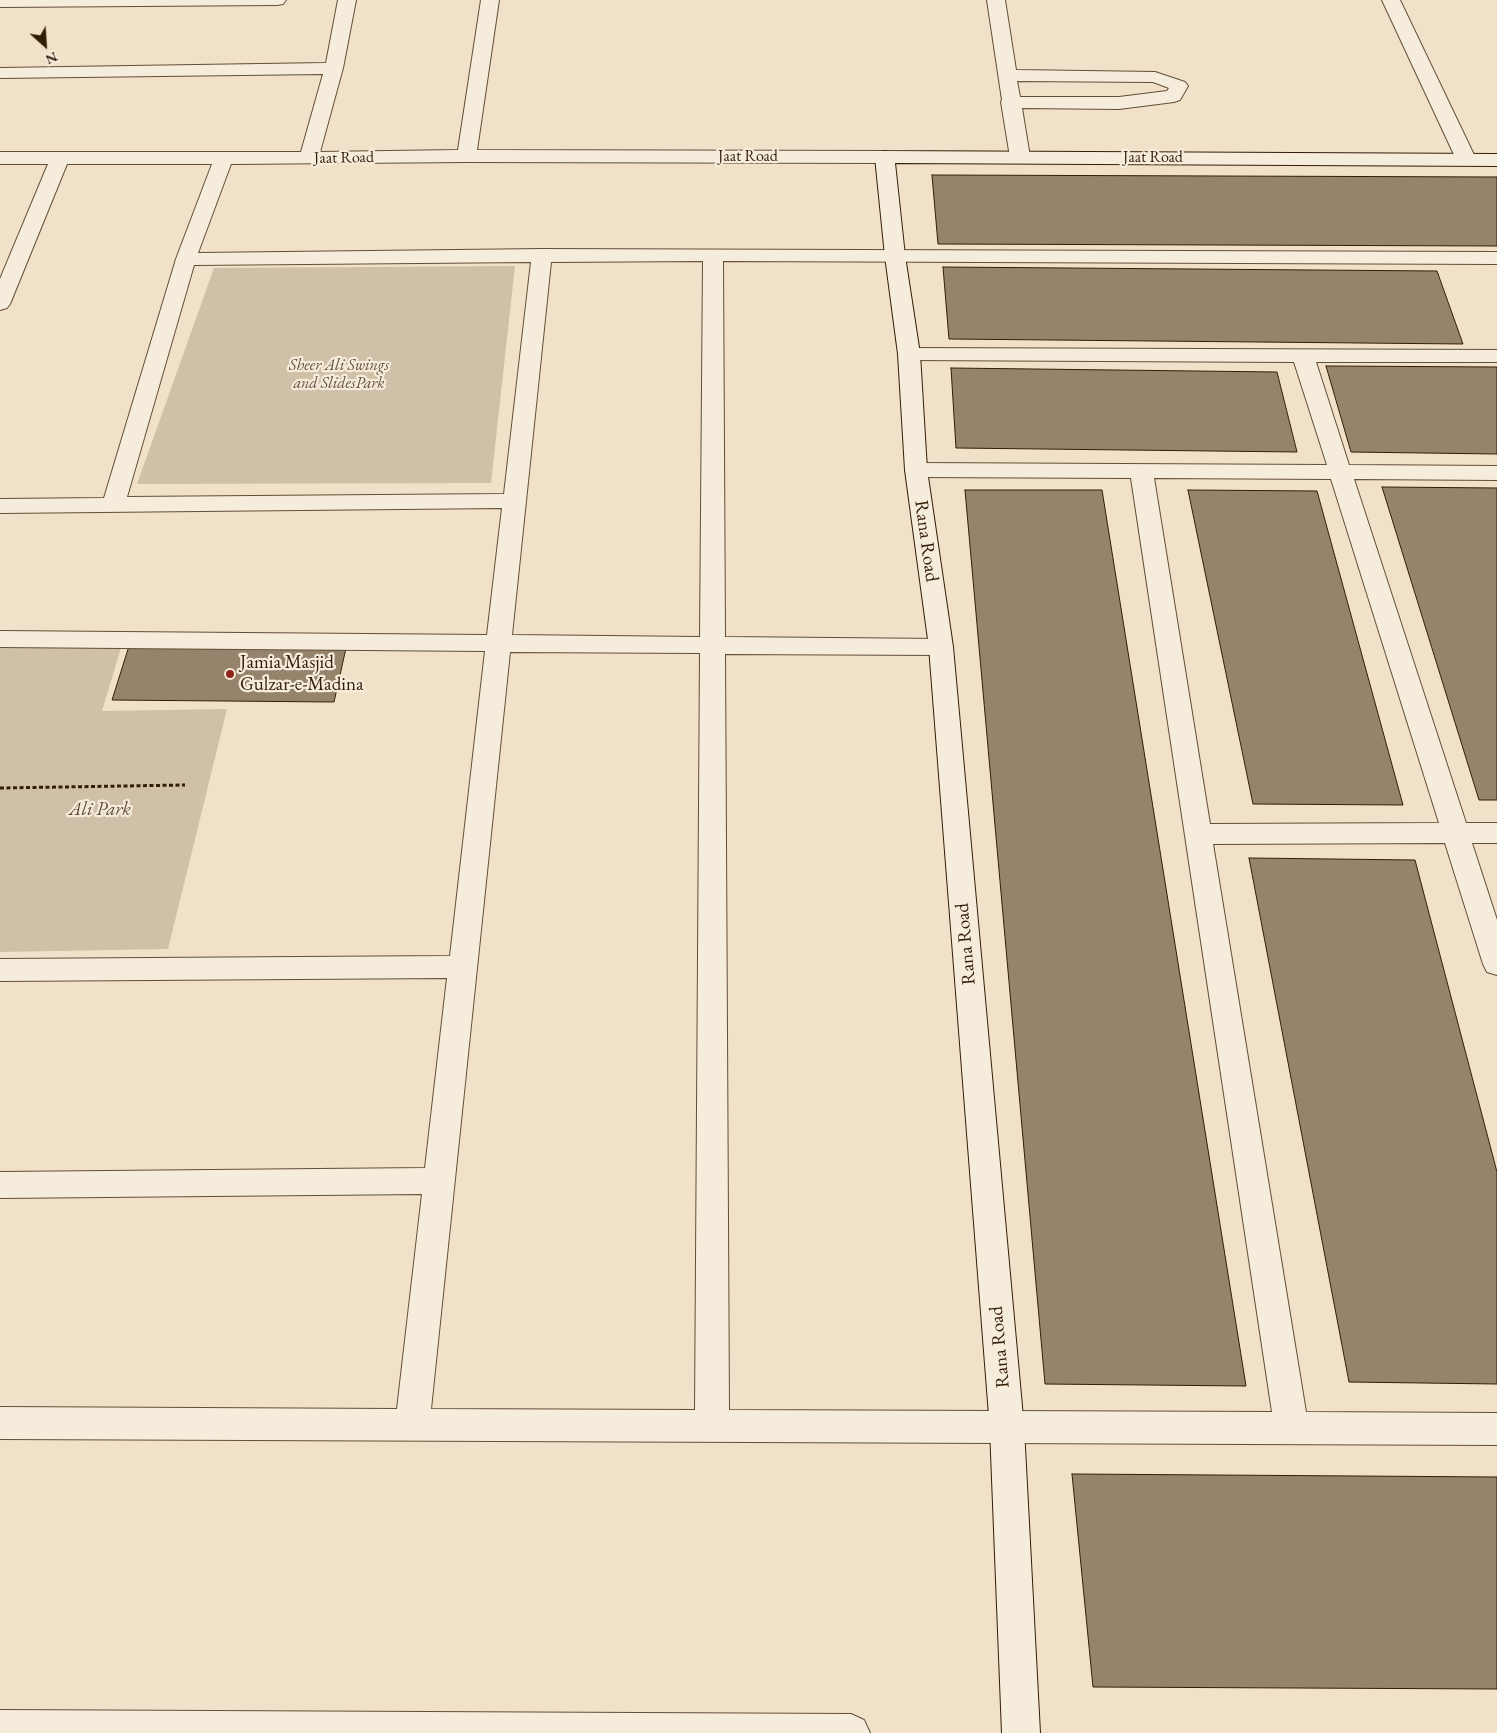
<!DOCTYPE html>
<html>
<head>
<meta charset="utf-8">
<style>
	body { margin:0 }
	#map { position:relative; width:1497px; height:1733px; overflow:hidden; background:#f0e1c8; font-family:"EB Garamond",serif }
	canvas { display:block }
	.north { position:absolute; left:20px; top:20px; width:50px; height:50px; -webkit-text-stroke:4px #f5ecdb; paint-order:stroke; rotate:154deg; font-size:14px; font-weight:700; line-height:20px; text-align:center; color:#341d07 }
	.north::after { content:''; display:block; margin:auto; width:18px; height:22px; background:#341d07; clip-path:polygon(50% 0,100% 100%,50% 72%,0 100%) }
</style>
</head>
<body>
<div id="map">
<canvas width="1497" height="1733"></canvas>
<div class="north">N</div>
</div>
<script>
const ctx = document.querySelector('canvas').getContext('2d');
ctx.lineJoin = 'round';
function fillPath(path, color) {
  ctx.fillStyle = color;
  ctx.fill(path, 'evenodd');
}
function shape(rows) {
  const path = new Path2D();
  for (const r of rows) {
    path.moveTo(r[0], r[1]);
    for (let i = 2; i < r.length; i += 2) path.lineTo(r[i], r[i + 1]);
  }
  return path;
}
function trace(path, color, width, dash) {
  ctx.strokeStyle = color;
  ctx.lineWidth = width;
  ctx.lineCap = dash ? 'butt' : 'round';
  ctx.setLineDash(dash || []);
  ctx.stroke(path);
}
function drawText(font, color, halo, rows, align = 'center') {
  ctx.font = font + ' "EB Garamond",serif';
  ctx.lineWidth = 4.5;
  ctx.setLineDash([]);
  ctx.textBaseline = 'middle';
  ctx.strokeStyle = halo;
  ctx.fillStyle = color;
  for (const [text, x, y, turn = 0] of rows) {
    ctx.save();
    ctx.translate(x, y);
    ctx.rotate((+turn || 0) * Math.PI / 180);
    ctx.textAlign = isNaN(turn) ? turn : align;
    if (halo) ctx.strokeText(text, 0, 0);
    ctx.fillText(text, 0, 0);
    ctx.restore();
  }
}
const green = shape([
	[515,266,491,483,137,484,214,268],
	[0,648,121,648,102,711,227,709,168,949,0,952]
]);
const building = shape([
	[932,175,1497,177,1497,246,938,244,932,175],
	[943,267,1437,271,1463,344,949,339,943,267],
	[1326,366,1497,367,1497,454,1351,452,1326,366],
	[951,368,1277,372,1297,452,956,448,951,368],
	[1382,487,1497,488,1497,800,1479,800,1382,487],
	[965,490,1102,490,1246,1386,1045,1384,965,490],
	[1188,490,1317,491,1403,805,1253,804,1188,490],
	[129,646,346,648,334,702,112,700,129,646],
	[1249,858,1415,860,1497,1172,1497,1384,1349,1382,1249,858],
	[1072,1474,1497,1477,1497,1689,1093,1687,1072,1474]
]);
const path = shape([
	[0,788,185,785]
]);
const street = shape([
	[0,0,286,0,283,4,277,5,0,7,0,0],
	[338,0,356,0,343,68,320,152,458,150,481,0,499,0,477,150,885,151,892,153,895,157,892,161,885,163,467,162,231,164,198,253,542,249,1497,252,1497,264,723,261,725,637,941,639,950,641,953,647,950,653,941,655,725,654,729,1410,1272,1412,1131,478,916,477,908,475,905,470,908,465,916,463,1327,465,1294,362,909,360,901,359,898,354,901,349,909,348,1497,350,1497,362,1316,362,1349,465,1497,466,1497,480,1354,479,1466,823,1497,823,1497,843,1472,843,1497,920,1497,975,1487,972,1483,964,1445,843,1213,844,1306,1412,1497,1413,1497,1445,0,1439,0,1407,397,1409,422,1194,0,1198,0,1172,425,1168,447,978,0,981,0,959,450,956,485,651,0,647,0,631,487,635,502,508,0,513,0,499,104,498,176,259,212,164,67,164,10,304,7,308,0,310,0,279,48,164,0,164,0,152,301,152,323,74,0,78,0,68,326,63,338,0],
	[703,261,700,637,512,635,551,262,703,261],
	[531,262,504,494,127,497,194,265,531,262],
	[1154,478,1331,479,1439,823,1210,824,1154,478],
	[510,652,700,653,695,1410,431,1409,510,652],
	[987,0,1005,0,1016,70,1155,72,1185,82,1188,86,1180,100,1174,102,1119,109,1022,108,1030,157,1027,161,1020,163,1013,161,1010,157,1001,102,1002,100,987,0],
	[1017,81,1153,82,1169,88,1167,91,1119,97,1020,97,1017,81],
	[1382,0,1400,0,1476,159,1473,163,1466,165,1459,163,1456,159,1382,0],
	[0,1710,851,1714,864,1720,870,1733,0,1733,0,1710]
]);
const secondary = shape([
	[885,151,1497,154,1497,166,895,163,905,256,920,354,927,470,953,647,1024,1428,1040,1733,1002,1733,990,1428,929,647,905,470,898,354,885,256,875,157,878,153,885,151]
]);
const markers = [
	[230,674,5,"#8f2418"]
];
const farStreetnames = [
	["Jaat Road",748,157],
	["Jaat Road",344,158,-1],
	["Jaat Road",1153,158]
];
const farParknames = [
	["Sheer Ali Swings",339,366],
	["and SlidesPark",339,384]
];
const streetNames = [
	["Rana Road",926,541,82],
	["Rana Road",966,944,-95],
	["Rana Road",1000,1347,-95]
];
const poiNames = [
	["Jamia Masjid",240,663],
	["Gulzar-e-Madina",240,685]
];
const parkNames = [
	["Ali Park",100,810]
];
fillPath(green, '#d0c0a7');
fillPath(building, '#96836b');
trace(building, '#341d07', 1);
trace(street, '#634e37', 2);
trace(secondary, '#341d07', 2);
trace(path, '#341d07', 3, [4, 2.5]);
fillPath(street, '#f5ecdb');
fillPath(secondary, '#f5ecdb');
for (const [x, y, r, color] of markers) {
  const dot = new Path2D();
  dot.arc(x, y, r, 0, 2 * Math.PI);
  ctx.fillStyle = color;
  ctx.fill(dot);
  trace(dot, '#f5ecdb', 2);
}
drawText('16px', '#341d07', '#f5ecdb', farStreetnames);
drawText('italic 16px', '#634e37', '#f5ecdb', farParknames);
drawText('19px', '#341d07', '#f5ecdb', streetNames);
drawText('19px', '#341d07', '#f5ecdb', poiNames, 'left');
drawText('italic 19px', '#634e37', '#f5ecdb', parkNames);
</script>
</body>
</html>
